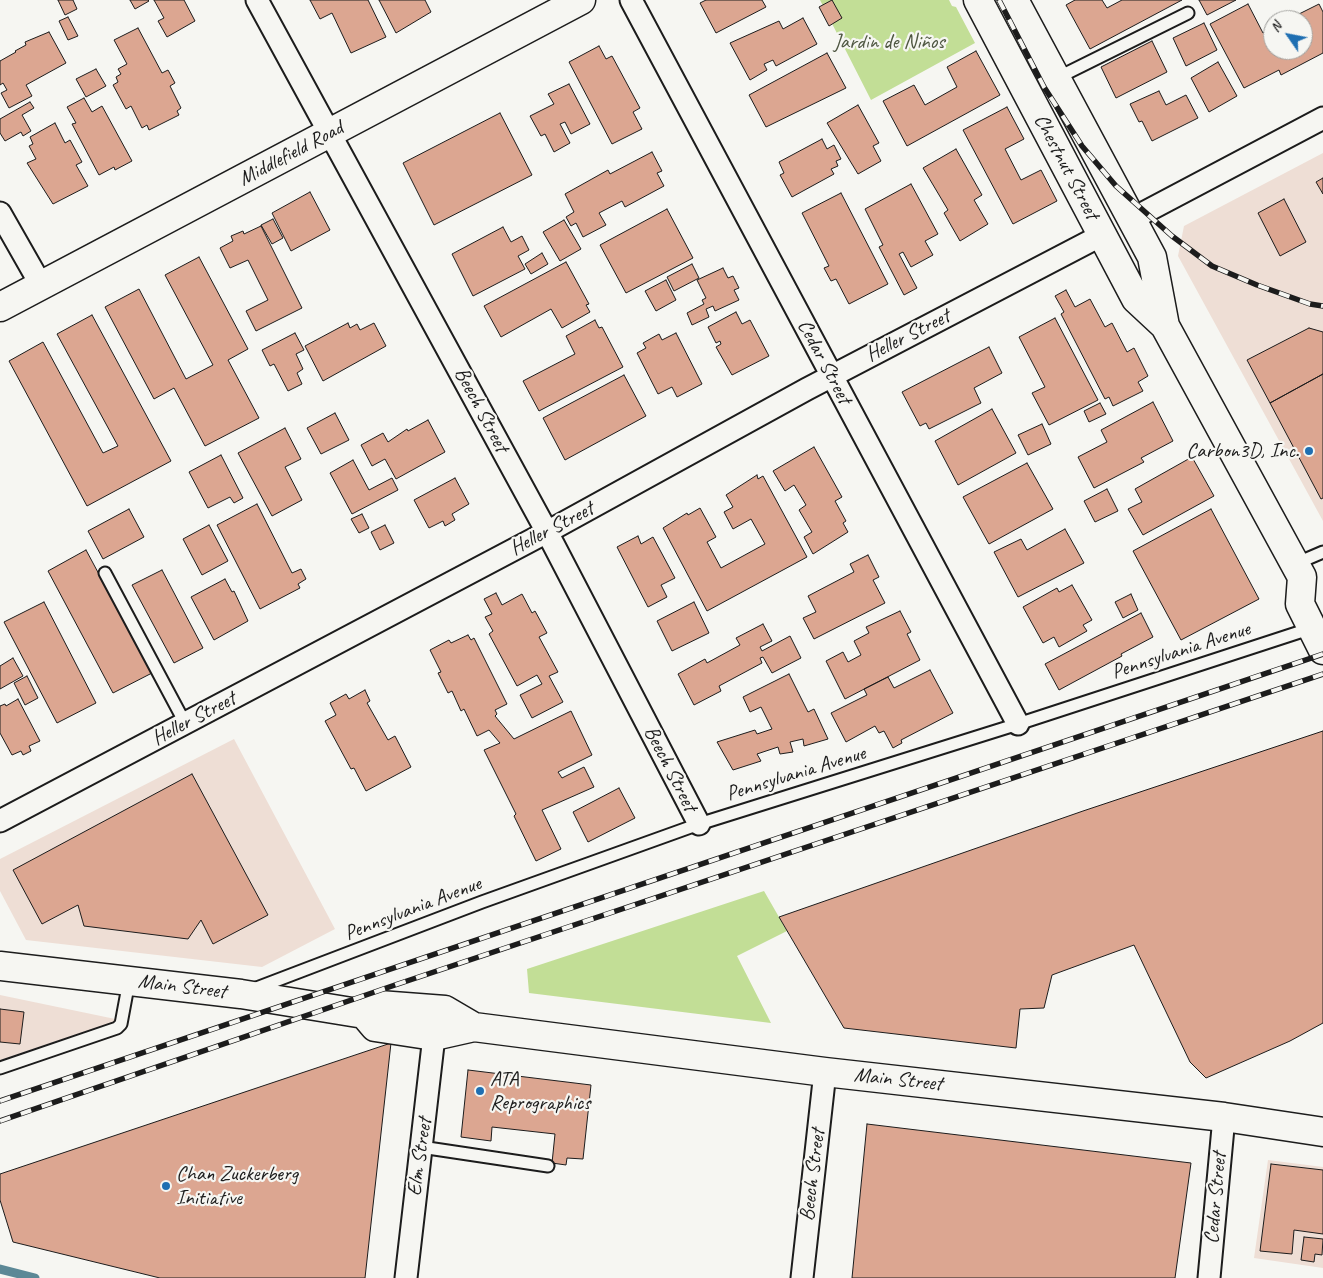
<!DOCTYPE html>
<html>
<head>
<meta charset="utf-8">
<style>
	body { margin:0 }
	#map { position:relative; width:1323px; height:1278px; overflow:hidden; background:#f6f6f2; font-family:Caveat,sans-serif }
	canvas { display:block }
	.north { position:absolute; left:1263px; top:10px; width:50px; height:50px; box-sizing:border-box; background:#f6f6f2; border:1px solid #9f9f9c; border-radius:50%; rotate:303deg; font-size:14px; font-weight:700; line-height:20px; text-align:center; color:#1c1c1c }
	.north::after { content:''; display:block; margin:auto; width:18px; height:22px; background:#1f6fb2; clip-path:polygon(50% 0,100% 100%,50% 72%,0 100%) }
</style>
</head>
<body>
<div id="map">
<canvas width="1323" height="1278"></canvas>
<div class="north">N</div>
</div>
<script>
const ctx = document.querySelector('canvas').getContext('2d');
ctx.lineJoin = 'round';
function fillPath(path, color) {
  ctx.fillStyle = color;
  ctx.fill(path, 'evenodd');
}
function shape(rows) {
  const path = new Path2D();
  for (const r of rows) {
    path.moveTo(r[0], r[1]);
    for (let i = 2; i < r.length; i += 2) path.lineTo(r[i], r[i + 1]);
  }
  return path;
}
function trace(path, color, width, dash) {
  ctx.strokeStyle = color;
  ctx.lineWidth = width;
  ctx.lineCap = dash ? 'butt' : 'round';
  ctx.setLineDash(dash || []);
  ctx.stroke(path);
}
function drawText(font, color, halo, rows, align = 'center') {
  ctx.font = font + ' Caveat,sans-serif';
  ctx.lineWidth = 4.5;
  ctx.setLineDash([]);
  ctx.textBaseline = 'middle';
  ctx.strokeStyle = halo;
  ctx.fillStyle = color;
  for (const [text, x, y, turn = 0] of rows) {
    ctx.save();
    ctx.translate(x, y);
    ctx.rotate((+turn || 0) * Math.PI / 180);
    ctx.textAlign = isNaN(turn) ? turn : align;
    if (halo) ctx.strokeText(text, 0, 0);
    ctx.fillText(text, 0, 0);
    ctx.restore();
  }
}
const built = shape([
	[1323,153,1323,521,1178,256,1184,226],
	[234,739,335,929,262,967,26,940,0,891,0,859],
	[0,995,120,1020,0,1060],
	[1268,1160,1323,1167,1323,1268,1254,1258]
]);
const green = shape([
	[820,0,949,0,952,6,956,7,975,43,871,100],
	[764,891,787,931,737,956,771,1023,529,993,527,969]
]);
const stream = shape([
	[0,1269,35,1278]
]);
const building = shape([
	[58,0,73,0,77,9,65,15,58,0],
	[130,0,148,0,149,1,135,9,130,0],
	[154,0,184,0,195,21,167,37,158,21,164,18,154,0],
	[310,0,368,0,386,37,351,53,332,13,320,19,310,0],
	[379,0,425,0,431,12,396,33,379,0],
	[706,0,762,0,766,7,716,33,700,3,706,0],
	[832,0,842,18,829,26,819,7,832,0],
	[1075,0,1102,0,1107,8,1122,0,1182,0,1090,49,1066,5,1075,0],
	[1199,0,1236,0,1207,15,1199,0],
	[1248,4,1263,33,1273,27,1273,50,1303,50,1303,20,1287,20,1319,4,1323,12,1323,53,1281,75,1279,70,1244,88,1210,24,1248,4],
	[68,17,78,36,68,40,59,21,68,17],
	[803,18,817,44,776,66,773,60,764,64,767,70,750,80,730,43,779,21,783,29,803,18],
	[1204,23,1217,50,1186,66,1173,38,1204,23],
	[138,28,162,73,168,70,175,83,170,86,181,108,177,111,179,115,149,130,147,125,142,128,131,106,126,109,113,85,118,82,116,77,121,74,118,69,127,64,114,40,138,28],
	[49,32,66,63,26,85,32,96,9,108,1,93,7,90,3,83,0,85,0,61,16,52,15,51,26,45,25,42,49,32],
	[1152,41,1167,72,1116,98,1101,67,1152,41],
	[599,46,606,59,612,56,640,108,633,112,642,129,612,144,569,62,599,46],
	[976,51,1000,95,907,146,883,101,914,85,925,105,957,87,947,67,976,51],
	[827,53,846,88,766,127,749,95,827,53],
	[1218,62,1237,96,1209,112,1191,78,1218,62],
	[96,69,106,86,86,97,76,79,96,69],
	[569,84,590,124,571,134,565,122,560,124,570,143,554,152,545,134,541,136,530,116,554,104,548,94,569,84],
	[1159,91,1166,105,1186,95,1198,118,1152,141,1142,121,1139,122,1130,104,1159,91],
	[84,98,92,112,102,106,132,161,115,170,114,167,99,175,72,124,76,123,67,107,84,98],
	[30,102,34,108,22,115,31,131,23,136,21,132,5,141,0,133,0,119,30,102],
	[858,105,879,143,873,146,881,161,858,174,827,123,858,105],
	[1007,107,1024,139,1005,149,1021,180,1041,170,1057,201,1013,224,963,130,1007,107],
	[500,113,532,175,434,225,403,163,500,113],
	[55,123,65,143,70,140,82,162,76,165,88,186,53,204,27,163,36,159,29,146,33,144,30,137,55,123],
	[822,139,827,149,834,145,841,159,836,161,838,166,831,169,834,174,792,197,780,175,784,173,779,162,822,139],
	[956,149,982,195,974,200,988,224,960,241,944,213,948,210,923,168,956,149],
	[652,152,662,171,657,173,664,186,625,207,622,201,599,213,606,225,583,237,576,223,571,226,566,217,574,212,565,194,608,170,610,174,652,152],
	[1323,178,1323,194,1316,182,1323,178],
	[911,184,938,234,925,241,933,255,911,267,903,252,899,254,917,288,904,295,879,247,883,245,865,209,911,184],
	[310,192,330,230,291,251,272,213,310,192],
	[841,193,888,284,849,304,836,279,831,281,824,268,829,266,802,213,841,193],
	[1284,199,1306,242,1280,256,1258,213,1284,199],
	[667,209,693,258,626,293,600,245,667,209],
	[273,219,283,238,272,244,261,225,273,219],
	[564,220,581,249,560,261,543,232,564,220],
	[261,226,302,308,256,331,246,311,268,300,248,260,230,268,220,248,233,241,231,236,243,231,244,234,261,226],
	[503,227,511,242,522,236,529,250,518,256,525,269,473,296,452,254,503,227],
	[542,253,548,264,531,274,525,264,542,253],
	[199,257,248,349,228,360,259,418,205,446,174,388,154,399,105,307,139,289,186,379,213,365,165,275,199,257],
	[566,262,589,304,586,305,590,312,562,328,551,309,501,337,484,306,566,262],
	[692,264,699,278,674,291,667,277,692,264],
	[723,268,728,278,733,276,739,288,734,290,739,300,715,311,713,306,706,309,709,317,692,325,687,313,704,304,702,300,706,298,697,280,723,268],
	[666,280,676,300,656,311,645,291,666,280],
	[1066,290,1075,307,1090,299,1105,327,1112,323,1127,352,1134,348,1148,376,1138,382,1143,391,1113,406,1109,397,1105,399,1061,314,1064,312,1055,296,1066,290],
	[736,312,742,324,750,320,769,356,732,375,716,347,721,344,720,341,716,343,708,327,736,312],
	[92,315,171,461,87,506,9,361,43,342,103,453,118,446,57,334,92,315],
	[1055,318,1098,400,1049,425,1032,393,1045,387,1019,337,1055,318],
	[595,320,599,328,602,327,623,367,539,411,523,381,575,354,566,336,595,320],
	[348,323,350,328,357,324,360,330,374,323,386,346,323,381,305,346,348,323],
	[1309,328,1323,332,1323,374,1270,403,1247,360,1309,328],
	[295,333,304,350,296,354,303,369,297,373,302,384,288,391,274,364,270,366,262,350,295,333],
	[676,333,702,384,677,397,672,387,658,394,637,353,646,348,643,343,659,334,662,340,676,333],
	[989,347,1002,373,974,388,981,403,929,429,926,423,920,426,902,392,989,347],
	[1323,374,1323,498,1321,499,1270,403,1323,374],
	[624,375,646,416,565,460,543,418,624,375],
	[1153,402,1173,441,1141,458,1144,462,1094,488,1078,457,1107,442,1101,430,1153,402],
	[1100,403,1106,414,1089,422,1084,411,1100,403],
	[992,409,1016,453,958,485,935,441,992,409],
	[335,413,349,440,321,454,307,428,335,413],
	[428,420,445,452,396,479,385,459,372,466,361,445,383,433,388,442,407,429,408,431,428,420],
	[1042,424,1051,444,1028,455,1018,435,1042,424],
	[285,428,301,459,285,467,302,500,272,516,238,453,285,428],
	[814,447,842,497,835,501,846,521,843,523,848,532,813,554,804,537,812,532,799,510,806,505,794,485,785,491,773,471,814,447],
	[221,455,243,498,234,503,230,497,208,508,189,472,221,455],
	[1192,457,1214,496,1143,535,1128,509,1142,502,1135,489,1192,457],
	[353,460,369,490,392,478,398,490,352,514,330,473,353,460],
	[1027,463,1053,509,989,544,963,497,1027,463],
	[757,475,758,479,763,476,807,557,707,611,663,528,687,513,688,515,700,508,716,537,707,542,721,568,765,544,751,519,733,529,724,512,733,507,726,495,757,475],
	[455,478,469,504,452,514,455,520,445,526,443,521,429,528,414,500,455,478],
	[1107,489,1118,511,1095,522,1084,501,1107,489],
	[257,504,292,573,301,569,306,579,298,584,300,588,260,609,217,525,257,504],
	[129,509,144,537,103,559,88,531,129,509],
	[1211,509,1259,599,1181,640,1133,551,1211,509],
	[362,514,369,528,359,533,351,519,362,514],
	[209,525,228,561,202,575,183,539,209,525],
	[385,525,394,543,380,550,371,532,385,525],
	[1065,529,1084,563,1018,597,994,552,1021,539,1027,550,1065,529],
	[638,536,641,544,653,537,675,578,661,585,667,597,648,607,617,547,638,536],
	[86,550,152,673,113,693,48,571,86,550],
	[868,555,879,577,873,580,885,603,814,639,803,618,816,612,808,596,854,572,850,564,868,555],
	[162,570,203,648,174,663,132,585,162,570],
	[225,579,232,592,234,591,248,621,214,640,191,597,225,579],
	[1072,585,1092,620,1083,625,1087,631,1059,647,1054,637,1043,643,1023,607,1057,588,1059,592,1072,585],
	[496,593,502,605,522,594,532,613,535,611,547,633,539,637,558,672,549,676,563,702,532,718,520,695,542,684,537,675,517,686,489,634,493,631,485,617,492,614,484,599,496,593],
	[1131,594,1138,610,1123,618,1115,602,1131,594],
	[44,602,96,703,57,723,4,622,44,602],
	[694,602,709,633,672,651,657,621,694,602],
	[900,611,911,632,907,634,920,660,845,699,826,661,843,652,848,662,861,655,854,641,869,633,866,627,900,611],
	[1141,613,1153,637,1121,654,1122,656,1059,690,1045,664,1141,613],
	[763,624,772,641,760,647,762,651,790,636,801,658,772,673,763,657,760,658,762,663,719,686,721,691,694,705,678,674,705,659,707,663,740,645,736,638,763,624],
	[468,635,471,640,474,638,507,704,495,710,497,714,495,716,514,739,571,711,592,755,558,772,562,778,584,767,594,787,542,810,561,849,536,861,514,816,516,814,484,750,500,743,489,730,477,736,464,709,461,711,452,691,448,693,438,673,441,672,430,650,449,640,451,643,468,635],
	[13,658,23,676,0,689,0,666,13,658],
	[930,670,953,713,901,740,902,743,893,748,884,731,879,733,875,726,846,742,831,713,867,695,864,689,888,677,894,688,930,670],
	[789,674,808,712,814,709,828,739,804,746,803,739,790,742,793,752,780,754,778,747,757,754,761,761,733,770,717,742,755,730,757,734,772,729,761,707,750,712,743,697,789,674],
	[27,676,38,698,25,705,14,683,27,676],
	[365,690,370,701,367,703,388,740,395,736,411,767,366,791,354,768,351,769,325,721,336,715,330,703,346,694,349,699,365,690],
	[18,699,40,741,29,746,31,751,23,755,21,751,12,755,0,733,0,706,5,704,6,706,18,699],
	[1323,731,1323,1023,1290,1041,1206,1078,1190,1062,1134,945,1052,975,1044,1008,1020,1009,1016,1048,844,1028,779,917,1083,811,1323,731],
	[192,774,268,915,213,944,201,920,188,939,84,926,78,905,42,924,13,870,192,774],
	[619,788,635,818,588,842,573,812,619,788],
	[0,1009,24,1012,20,1044,0,1042,0,1009],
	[391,1043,365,1278,160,1278,13,1242,0,1200,0,1174,391,1043],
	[468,1070,591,1085,583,1159,567,1158,566,1165,552,1163,555,1134,492,1127,491,1141,461,1137,468,1070],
	[867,1124,1191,1163,1175,1278,852,1278,867,1124],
	[1271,1164,1323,1170,1323,1234,1294,1230,1292,1254,1260,1251,1271,1164],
	[1304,1237,1323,1239,1322,1255,1315,1254,1314,1262,1301,1260,1304,1237]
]);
const lane = shape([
	[1055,79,1188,13],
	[1295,564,1323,552],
	[105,573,185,723],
	[254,989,482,902,699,824,1018,724,1312,628],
	[0,1068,117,1028,121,1024,129,981],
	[421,1147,548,1166]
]);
const street = shape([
	[257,0,547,532,699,824],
	[631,0,1018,724],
	[0,213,41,285],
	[1132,219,1323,118],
	[0,821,547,532,807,389,1102,235],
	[406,1278,434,1036],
	[802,1278,825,1072],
	[1209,1278,1224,1117]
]);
const secondary = shape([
	[978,0,1136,299,1165,326,1302,577,1300,604,1323,650],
	[1014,0,1152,257,1165,326],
	[0,307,581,0],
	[0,966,241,994,364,1014,375,1027,434,1036,474,1027,825,1072,1224,1117,1323,1132],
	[364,1014,379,1005,445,1010,474,1027]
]);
const rail = shape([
	[999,0,1044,87,1082,146,1116,186,1172,236,1212,266,1257,285,1310,304,1323,306],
	[0,1101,1323,654],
	[0,1121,395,985,1323,674]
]);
const markers = [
	[1309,451,5,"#1f6fb2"],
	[480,1091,5,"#1f6fb2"],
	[166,1186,5,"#1f6fb2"]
];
const parkNames = [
	["Jardin de Niños",889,42]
];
const streetNames = [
	["Middlefield Road",291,154,-28],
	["Chestnut Street",1066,167,62],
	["Heller Street",908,336,-27],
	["Cedar Street",824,362,62],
	["Beech Street",481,410,62],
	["Heller Street",552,529,-28],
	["Pennsylvania Avenue",1181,651,-18],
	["Heller Street",194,719,-28],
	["Beech Street",670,769,63],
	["Pennsylvania Avenue",796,774,-17],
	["Pennsylvania Avenue",413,909,-21],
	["Main Street",182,987,7],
	["Main Street",898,1080,6],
	["Elm Street",420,1157,-82],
	["Beech Street",813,1175,-83],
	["Cedar Street",1216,1198,-85]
];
const poiNames = [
	["Carbon3D, Inc.",1299,451,"right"],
	["ATA",490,1079],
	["Reprographics",490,1103],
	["Chan Zuckerberg",176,1174],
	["Initiative",176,1198]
];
fillPath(built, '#eeded5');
fillPath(green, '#c2de96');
trace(stream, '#5c8896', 9);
fillPath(building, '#dca691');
trace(building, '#1c1c1c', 1);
trace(lane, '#1c1c1c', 15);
trace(street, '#1c1c1c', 25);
trace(secondary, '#1c1c1c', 31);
trace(lane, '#f6f6f2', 11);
trace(street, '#f6f6f2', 21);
trace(secondary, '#f6f6f2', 28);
trace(rail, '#1c1c1c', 5.5);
trace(rail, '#f6f6f2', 4, [11]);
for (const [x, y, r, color] of markers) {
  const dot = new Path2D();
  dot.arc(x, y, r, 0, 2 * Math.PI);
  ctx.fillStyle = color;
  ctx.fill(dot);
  trace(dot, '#f6f6f2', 2);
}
drawText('21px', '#4e5641', '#f6f6f2', parkNames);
drawText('21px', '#1c1c1c', '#f6f6f2', streetNames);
drawText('21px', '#1c1c1c', '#f6f6f2', poiNames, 'left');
</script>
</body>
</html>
